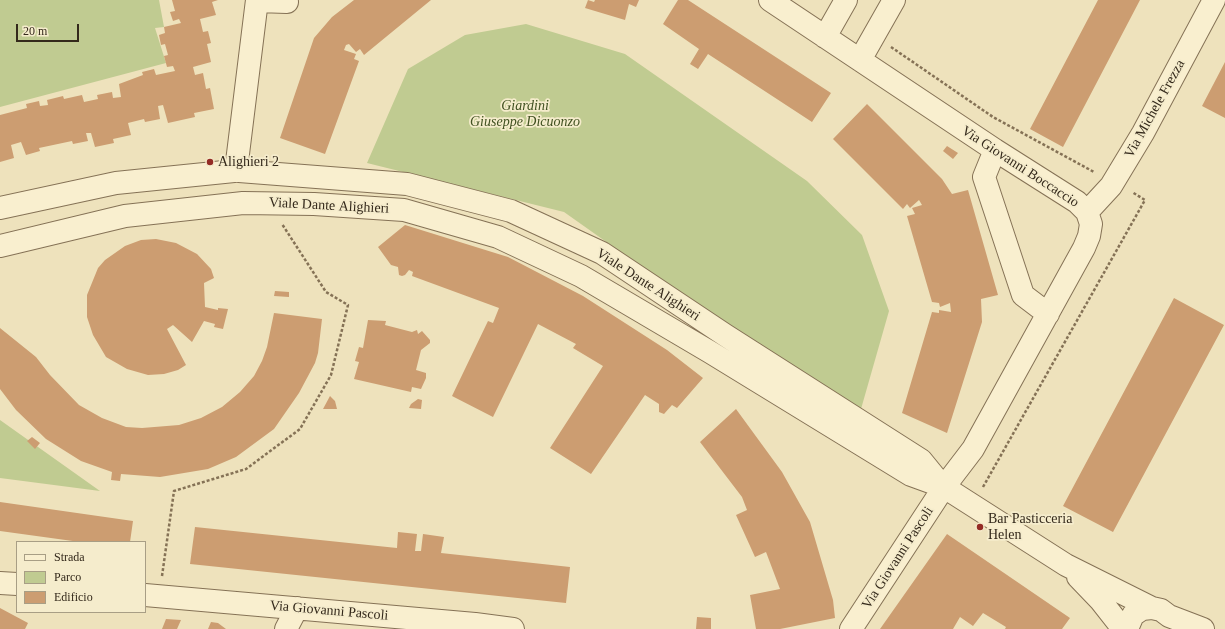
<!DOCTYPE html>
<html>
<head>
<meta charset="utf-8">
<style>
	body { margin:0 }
	#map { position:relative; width:1225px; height:629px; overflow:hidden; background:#eee2bc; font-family:Georgia,serif }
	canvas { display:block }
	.legend { position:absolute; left:16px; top:541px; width:130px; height:72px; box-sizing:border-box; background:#f5eccc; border:1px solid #a89e85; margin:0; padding:5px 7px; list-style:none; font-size:12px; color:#34291b }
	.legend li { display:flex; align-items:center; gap:8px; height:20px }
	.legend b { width:20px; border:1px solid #a89e85 }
	.scale { position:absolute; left:16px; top:24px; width:63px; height:18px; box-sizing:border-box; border:2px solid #34291b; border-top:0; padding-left:5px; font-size:12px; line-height:14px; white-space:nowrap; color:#34291b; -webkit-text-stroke:3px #f5eccc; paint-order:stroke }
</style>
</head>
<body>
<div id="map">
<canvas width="1225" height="629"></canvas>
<ul class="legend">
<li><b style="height:5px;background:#f9efcf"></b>Strada</li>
<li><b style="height:11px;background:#c0cb91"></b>Parco</li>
<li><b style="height:11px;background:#cc9d71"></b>Edificio</li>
</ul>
<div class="scale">20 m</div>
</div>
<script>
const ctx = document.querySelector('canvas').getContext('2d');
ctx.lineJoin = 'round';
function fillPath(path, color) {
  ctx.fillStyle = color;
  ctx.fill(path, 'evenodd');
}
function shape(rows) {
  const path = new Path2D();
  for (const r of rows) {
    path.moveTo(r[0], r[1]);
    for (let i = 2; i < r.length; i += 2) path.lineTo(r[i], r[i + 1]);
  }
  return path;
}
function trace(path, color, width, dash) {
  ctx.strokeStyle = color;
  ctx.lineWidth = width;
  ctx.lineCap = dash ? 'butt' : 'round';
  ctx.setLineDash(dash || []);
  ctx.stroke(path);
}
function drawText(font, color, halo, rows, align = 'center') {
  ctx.font = font + ' Georgia,serif';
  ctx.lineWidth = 3.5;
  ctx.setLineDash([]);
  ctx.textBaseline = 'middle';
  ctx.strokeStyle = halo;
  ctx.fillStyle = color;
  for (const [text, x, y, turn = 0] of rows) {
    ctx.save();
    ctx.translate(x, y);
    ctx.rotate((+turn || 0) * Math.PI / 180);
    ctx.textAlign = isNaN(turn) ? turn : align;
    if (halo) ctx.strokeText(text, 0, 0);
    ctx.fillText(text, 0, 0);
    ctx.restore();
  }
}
const green = shape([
	[0,0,159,0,164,27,155,28,166,63,0,107],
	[526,24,625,54,807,181,862,235,889,311,861,409,711,316,564,212,367,163,408,69,465,35],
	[0,420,100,491,0,478]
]);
const building = shape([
	[172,0,218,0,212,2,216,15,200,19,203,32,208,31,211,43,207,44,211,62,193,67,195,75,203,73,206,89,210,88,214,109,194,113,195,117,168,123,163,105,158,106,160,119,145,122,144,119,128,123,131,135,113,139,114,143,95,147,91,133,86,133,88,141,73,144,72,141,39,148,40,151,26,155,21,142,11,145,14,158,0,162,0,115,27,108,26,104,39,101,40,106,48,105,47,100,63,96,64,99,82,95,84,102,98,99,97,95,112,92,113,98,121,97,119,84,143,75,142,72,154,69,156,75,175,71,173,66,167,67,164,56,168,55,165,44,161,45,159,35,165,33,164,27,181,23,179,19,173,21,170,12,175,11],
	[354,0,431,0,364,55,360,49,356,52,349,44,346,45,344,50,356,54,354,59,359,61,325,154,280,138,314,38,332,17],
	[588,0,594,2,595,0,639,0,636,7,629,4,625,20,585,8],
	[678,0,688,0,831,93,812,122,708,54,698,69,690,64,699,49,663,24],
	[1098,0,1140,0,1063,147,1030,129],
	[1225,62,1225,118,1202,106],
	[867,104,942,179,952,194,968,190,998,295,981,299,982,322,947,433,902,413,932,312,939,313,939,310,951,312,950,303,940,307,939,303,932,302,907,216,915,214,912,208,922,205,919,200,910,208,907,204,903,209,833,139],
	[947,146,958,153,953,159,943,151],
	[405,225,508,257,583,296,667,350,703,378,677,408,672,405,664,414,659,412,659,404,645,395,591,474,550,448,603,366,573,348,576,344,538,324,493,417,452,396,488,321,493,323,499,308,412,276,413,272,409,270,405,275,402,276,399,275,398,267,391,265,378,247],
	[156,239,176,243,197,254,211,269,214,278,204,283,205,307,218,310,218,308,228,309,223,329,214,327,215,324,204,321,192,342,173,325,167,329,186,365,178,370,164,374,148,375,127,369,106,357,93,335,87,317,87,295,98,268,105,260,125,246,141,240],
	[275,291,289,292,289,297,274,296],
	[1174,298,1224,325,1113,532,1063,506],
	[274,313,322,319,318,353,315,363,299,393,274,429,236,457,208,469,160,477,121,474,120,481,111,480,112,472,81,461,46,439,16,410,0,389,0,328,36,357,50,375,79,405,102,418,126,427,142,428,179,425,201,418,222,407,240,392,254,376,262,361,267,347],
	[368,320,386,321,385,325,412,332,417,330,418,334,422,331,430,340,430,343,421,350,416,370,426,373,426,378,421,389,412,387,411,392,354,379,359,362,355,361,359,347,363,348],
	[330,396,335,401,337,409,323,409],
	[418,399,422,400,421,409,409,408,411,404],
	[736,409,782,472,810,522,833,600,835,618,780,629,756,629,750,595,780,589,766,552,755,557,736,515,747,510,742,497,700,442],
	[32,437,40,443,35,449,27,441],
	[0,502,133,521,130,542,80,542,0,531],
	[195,527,397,548,398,532,417,534,415,551,421,551,423,534,444,537,441,553,570,567,566,603,190,564],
	[947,534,1070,618,1062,629,1005,629,1006,627,983,613,973,626,960,617,953,629,880,629],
	[0,608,28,623,25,629,0,629],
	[697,617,711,618,711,629,696,629],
	[166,619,181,620,177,629,162,629],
	[211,622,218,623,226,629,208,629]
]);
const path = shape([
	[891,47,993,117,1094,172],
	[983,487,1145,200,1132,192],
	[162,576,174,491,246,469,300,429,331,375,348,305,326,292,282,224]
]);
const minor = shape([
	[770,0,995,150,1077,202,1087,212,1091,224,1089,236,1084,248,973,449,944,487,851,629],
	[257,1,287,2],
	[825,37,846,0],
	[860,60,894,0],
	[995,150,984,177,1023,295,1048,314],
	[236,170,257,0],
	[239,171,407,184,511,211,602,253,725,335,921,460,943,487],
	[0,208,116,183,234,171],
	[1087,212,1111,186,1143,133,1214,0],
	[0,246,125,216,243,203,314,204,404,210,498,237,581,276,710,352,911,475,944,487,1066,565,1152,608],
	[1078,577,1101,601,1123,629],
	[0,583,17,584],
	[145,595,475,624,513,629],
	[286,629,297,608],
	[1127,629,1133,615,1142,609,1152,608,1161,610,1169,616,1203,629]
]);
const markers = [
	[210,162,4,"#942c25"],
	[980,527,4,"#942c25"]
];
const parkNames = [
	["Giardini",525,106],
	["Giuseppe Dicuonzo",525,122]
];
const streetNames = [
	["Via Michele Frezza",1155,109,-61],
	["Via Giovanni Boccaccio",1020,167,33],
	["Viale Dante Alighieri",329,206,3],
	["Viale Dante Alighieri",648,285,33],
	["Via Giovanni Pascoli",898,558,-57],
	["Via Giovanni Pascoli",329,611,5]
];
const poiNames = [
	["Alighieri 2",218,162],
	["Bar Pasticceria",988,519],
	["Helen",988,535]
];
fillPath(green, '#c0cb91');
fillPath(building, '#cc9d71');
trace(minor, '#857256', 24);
trace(path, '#857256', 2.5, [3, 2]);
trace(minor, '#f9efcf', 22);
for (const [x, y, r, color] of markers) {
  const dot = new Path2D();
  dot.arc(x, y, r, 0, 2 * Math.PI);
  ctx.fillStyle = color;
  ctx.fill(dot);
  trace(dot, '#f5eccc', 1.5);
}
drawText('italic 14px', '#415121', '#f5eccc', parkNames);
drawText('14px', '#34291b', '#f5eccc', streetNames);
drawText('14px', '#34291b', '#f5eccc', poiNames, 'left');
</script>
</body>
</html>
